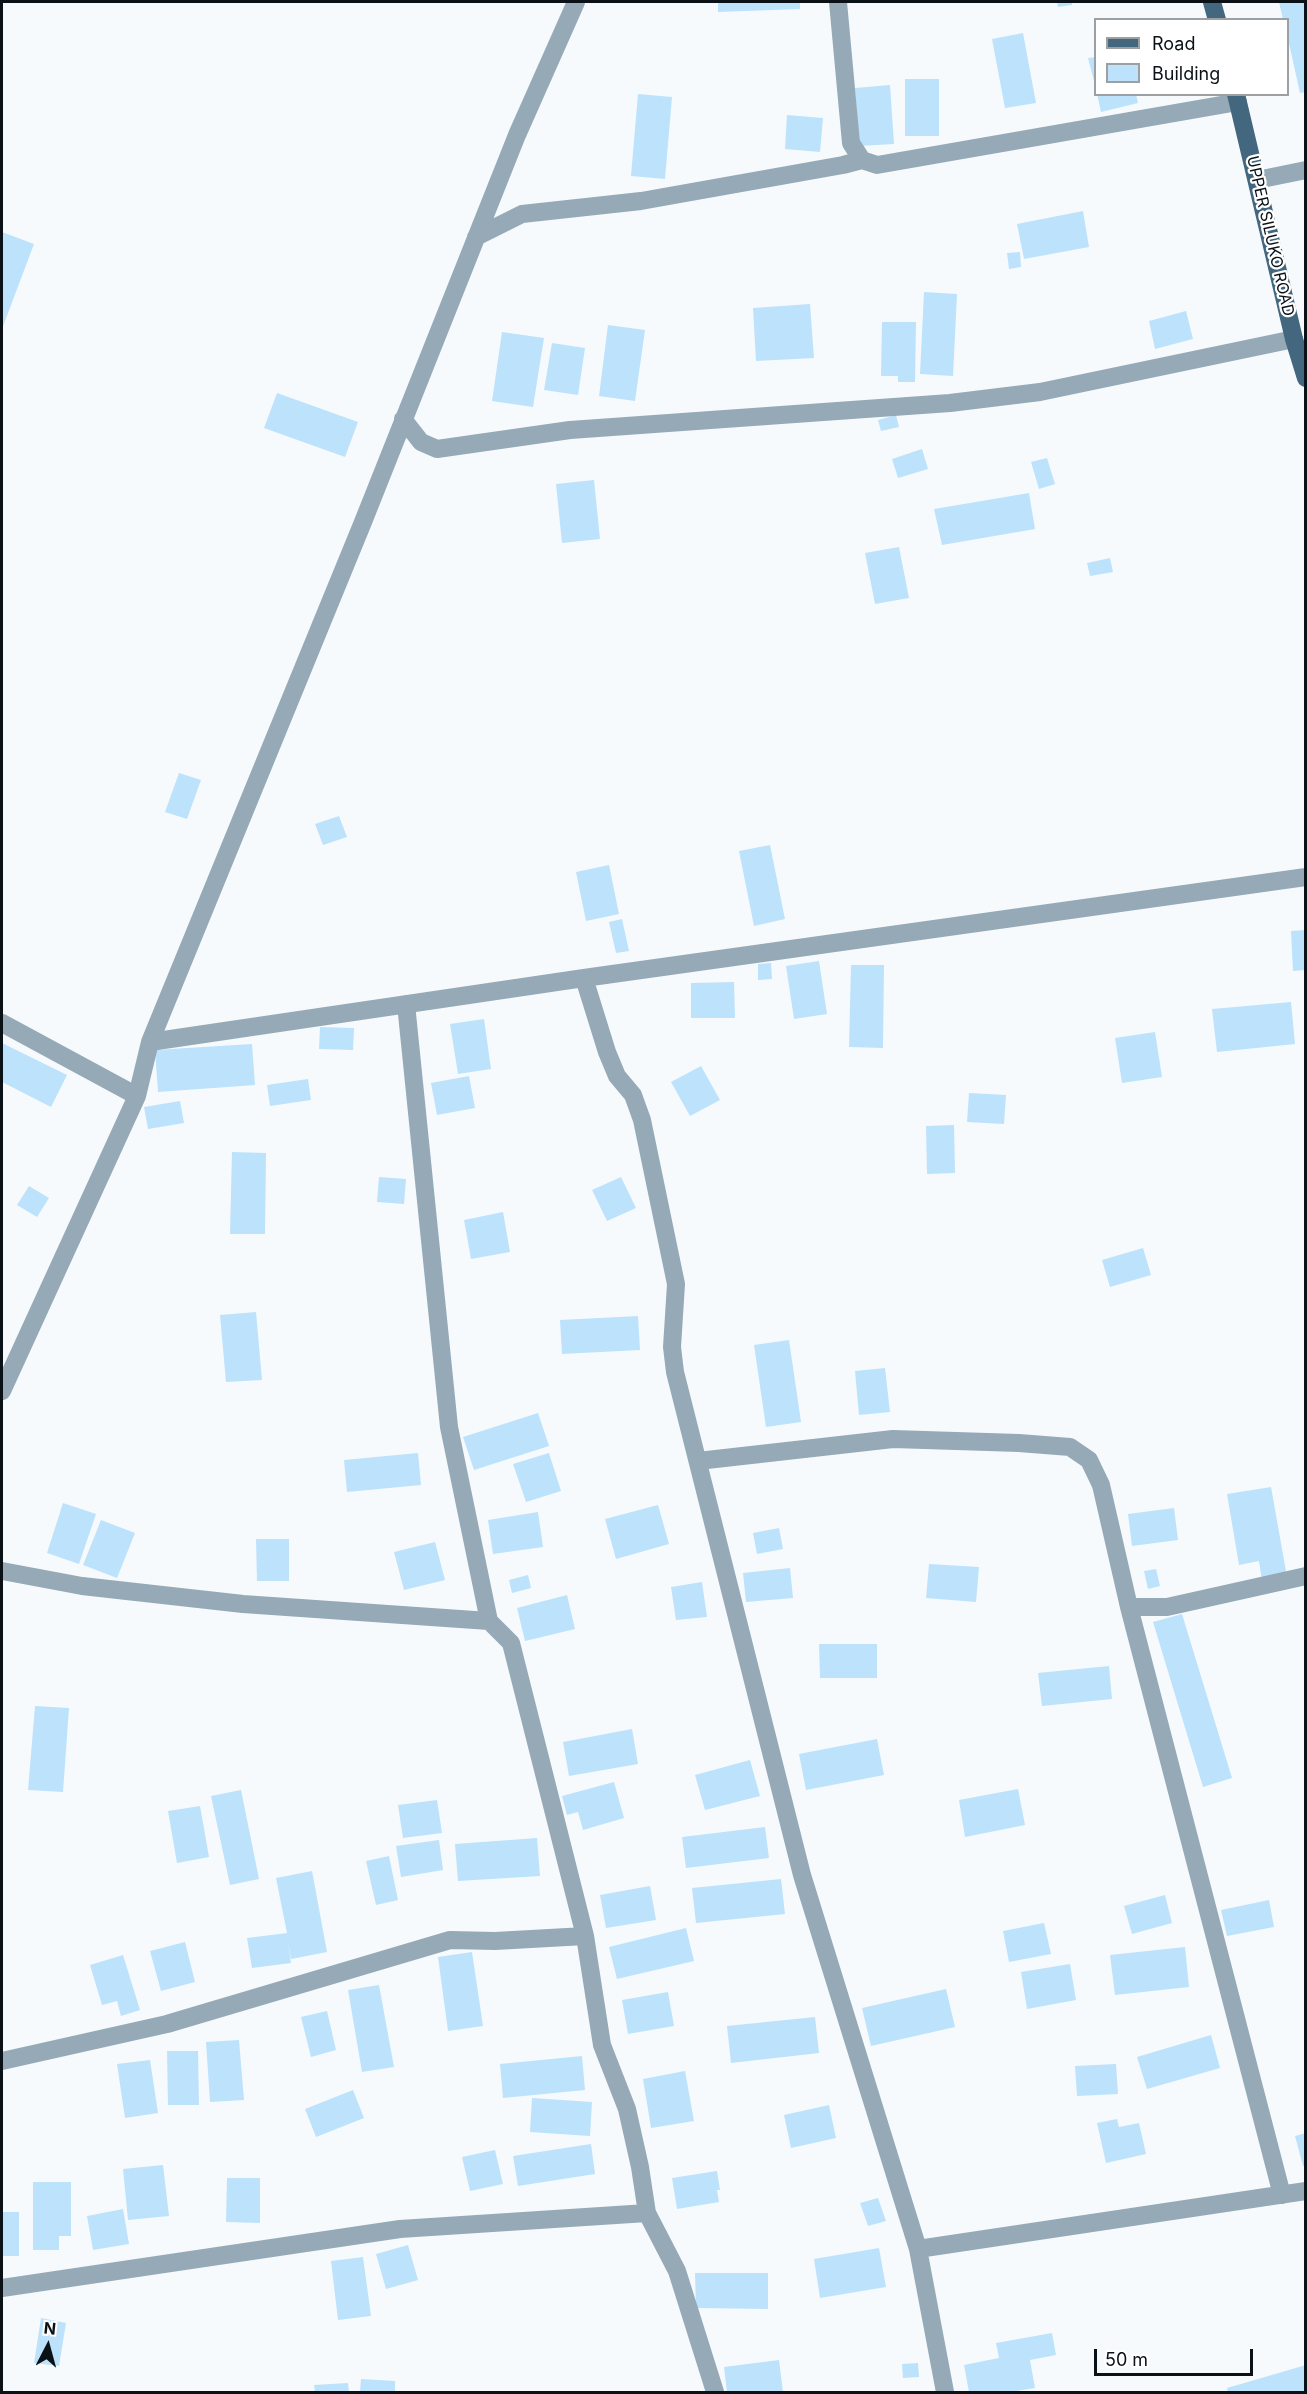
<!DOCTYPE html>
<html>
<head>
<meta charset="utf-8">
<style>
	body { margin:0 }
	#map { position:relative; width:1307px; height:2394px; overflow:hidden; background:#f6fafd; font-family:Inter,sans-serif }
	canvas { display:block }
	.frame { position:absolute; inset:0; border:3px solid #0b1217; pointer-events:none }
	.legend { position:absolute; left:1094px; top:18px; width:195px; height:78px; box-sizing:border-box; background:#fff; border:2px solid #9da0a2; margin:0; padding:8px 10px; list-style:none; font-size:18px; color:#0b1217 }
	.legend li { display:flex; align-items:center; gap:12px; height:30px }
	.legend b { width:30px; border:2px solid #9da0a2 }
	.north { position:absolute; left:18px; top:2316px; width:60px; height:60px; -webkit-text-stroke:4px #fff; paint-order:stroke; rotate:6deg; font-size:16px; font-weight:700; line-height:24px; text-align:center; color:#0b1217 }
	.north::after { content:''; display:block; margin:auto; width:21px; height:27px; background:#0b1217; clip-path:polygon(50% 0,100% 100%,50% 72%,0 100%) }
	.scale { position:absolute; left:1094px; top:2349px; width:159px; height:27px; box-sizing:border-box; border:3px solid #0b1217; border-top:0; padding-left:8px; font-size:18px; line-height:21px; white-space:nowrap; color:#0b1217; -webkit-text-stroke:4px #fff; paint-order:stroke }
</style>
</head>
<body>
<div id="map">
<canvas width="1307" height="2394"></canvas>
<div class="frame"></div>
<ul class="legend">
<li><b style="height:8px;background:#43677f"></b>Road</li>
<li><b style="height:16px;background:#bde2fc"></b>Building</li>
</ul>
<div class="north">N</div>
<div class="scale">50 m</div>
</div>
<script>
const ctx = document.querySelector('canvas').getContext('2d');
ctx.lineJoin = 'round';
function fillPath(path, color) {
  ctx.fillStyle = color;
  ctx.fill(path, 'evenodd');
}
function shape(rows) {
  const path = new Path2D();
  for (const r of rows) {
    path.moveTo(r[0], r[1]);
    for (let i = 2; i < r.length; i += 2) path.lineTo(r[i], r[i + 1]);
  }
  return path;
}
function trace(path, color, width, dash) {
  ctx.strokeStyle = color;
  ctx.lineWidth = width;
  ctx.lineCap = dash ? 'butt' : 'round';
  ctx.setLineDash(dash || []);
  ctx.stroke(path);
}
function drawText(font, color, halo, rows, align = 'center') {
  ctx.font = font + ' Inter,sans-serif';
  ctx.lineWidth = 4.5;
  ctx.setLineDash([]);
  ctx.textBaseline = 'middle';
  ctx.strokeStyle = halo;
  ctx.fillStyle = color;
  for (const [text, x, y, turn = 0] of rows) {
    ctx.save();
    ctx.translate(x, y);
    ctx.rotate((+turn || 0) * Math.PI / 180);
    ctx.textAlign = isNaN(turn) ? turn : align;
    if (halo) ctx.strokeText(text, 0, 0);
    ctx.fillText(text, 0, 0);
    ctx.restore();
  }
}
const building = shape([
	[718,2,800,2,800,9,718,12],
	[1057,2,1072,2,1072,5,1058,7],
	[1279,2,1306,2,1306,92,1300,93,1288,39,1288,20,1283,20],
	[1023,33,1036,103,1005,108,992,39],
	[1096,57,1096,85,1095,85,1088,58],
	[905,79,939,79,939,136,905,136],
	[890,85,894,144,859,146,855,88],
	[638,94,672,97,665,179,631,176],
	[1097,94,1136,94,1138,103,1101,112],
	[787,115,823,118,820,152,785,149],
	[1083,211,1089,247,1024,259,1017,224],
	[2,232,34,244,2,329],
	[1020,252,1021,267,1009,269,1007,253],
	[924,292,957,294,953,376,920,374],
	[810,304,814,358,756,361,753,308],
	[1186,311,1193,339,1155,349,1149,321],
	[882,322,916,322,915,382,898,382,898,376,881,376],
	[608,325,645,330,635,401,599,396],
	[502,332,544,338,533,407,492,401],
	[552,343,585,348,578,395,544,390],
	[277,393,358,422,345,457,264,428],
	[896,415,899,427,881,431,878,420],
	[922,449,928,469,898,478,892,459],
	[1047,458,1055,484,1039,489,1031,462],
	[594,480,600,539,562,543,556,484],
	[1029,493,1035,529,942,545,934,509],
	[899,547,909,598,875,604,865,553],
	[1110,558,1113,572,1090,576,1087,563],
	[179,773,201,780,187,819,165,812],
	[339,816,347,837,323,845,315,824],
	[770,845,785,919,754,926,739,851],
	[609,865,619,914,586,921,576,872],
	[622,919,629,951,616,953,609,922],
	[1306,930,1306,970,1293,971,1291,931],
	[819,961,827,1014,794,1019,786,966],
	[771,963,772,979,758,980,758,964],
	[851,965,884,965,883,1048,849,1047],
	[734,982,735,1018,691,1018,691,983],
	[1291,1002,1295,1044,1217,1052,1212,1009],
	[484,1019,491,1069,458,1074,450,1024],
	[320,1027,354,1028,353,1050,319,1049],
	[1155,1032,1162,1077,1122,1083,1115,1038],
	[2,1043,67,1075,51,1107,2,1082],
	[252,1044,255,1085,158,1092,155,1050],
	[701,1066,720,1100,690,1116,671,1082],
	[469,1076,475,1108,437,1115,431,1083],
	[308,1079,311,1100,270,1106,267,1085],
	[969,1093,1006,1095,1004,1124,967,1122],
	[180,1101,184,1123,148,1129,144,1107],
	[954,1125,955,1173,927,1174,926,1126],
	[232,1152,266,1153,265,1234,230,1234],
	[379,1177,406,1179,404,1204,377,1202],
	[621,1177,636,1208,607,1221,592,1190],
	[29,1186,49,1198,37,1217,17,1205],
	[503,1212,510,1252,471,1259,464,1220],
	[1143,1248,1151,1275,1110,1287,1102,1260],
	[256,1312,262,1380,226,1382,220,1315],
	[638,1316,640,1350,562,1354,560,1320],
	[789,1340,801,1422,766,1427,754,1345],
	[885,1368,890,1412,859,1415,855,1371],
	[538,1413,549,1446,474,1470,463,1437],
	[418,1453,421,1485,347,1492,344,1460],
	[549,1453,561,1491,526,1502,513,1464],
	[1271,1487,1287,1577,1262,1581,1259,1561,1239,1565,1227,1494],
	[63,1503,96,1514,79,1564,47,1553],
	[658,1505,669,1544,616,1559,605,1519],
	[1174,1508,1178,1540,1132,1546,1128,1514],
	[538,1512,543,1547,493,1554,488,1520],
	[101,1520,135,1533,117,1578,83,1565],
	[779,1528,783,1549,757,1554,753,1533],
	[256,1539,289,1539,289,1581,257,1581],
	[435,1542,445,1580,404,1590,394,1552],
	[929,1564,979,1567,976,1602,926,1598],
	[790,1568,793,1598,746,1602,743,1573],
	[1156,1569,1160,1586,1148,1589,1144,1571],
	[528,1575,531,1588,512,1593,509,1580],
	[702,1582,707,1617,676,1620,671,1587],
	[567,1595,575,1629,525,1641,517,1608],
	[1182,1614,1232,1778,1203,1787,1153,1622],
	[819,1644,877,1644,877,1678,820,1678],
	[1109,1666,1112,1699,1042,1706,1038,1673],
	[35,1706,69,1708,63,1792,28,1790],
	[632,1729,638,1764,569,1776,563,1742],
	[877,1739,884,1775,806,1790,799,1754],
	[750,1760,760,1796,705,1810,695,1775],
	[614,1782,624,1818,583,1830,578,1812,567,1815,562,1796],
	[1018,1789,1025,1825,965,1837,959,1800],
	[241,1790,259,1879,230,1885,211,1796],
	[437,1800,442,1833,403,1838,398,1805],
	[200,1806,209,1857,177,1863,168,1811],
	[765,1827,769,1858,686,1868,682,1837],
	[537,1838,540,1876,458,1881,455,1844],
	[439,1840,443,1870,401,1877,396,1846],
	[389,1856,398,1900,376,1905,366,1861],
	[312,1871,327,1952,291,1959,288,1941,291,1963,252,1968,247,1938,287,1933,276,1878],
	[781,1879,785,1914,696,1923,692,1888],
	[650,1886,656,1920,606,1928,600,1895],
	[1165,1895,1172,1923,1132,1934,1124,1906],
	[1269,1900,1274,1927,1227,1936,1221,1910],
	[1044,1923,1051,1954,1009,1962,1003,1931],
	[686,1928,694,1961,617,1979,609,1947],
	[185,1942,195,1982,161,1991,150,1951],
	[1185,1947,1189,1987,1115,1995,1110,1955],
	[472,1952,483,2026,448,2031,438,1957],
	[123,1955,140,2010,121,2016,117,2001,102,2005,90,1965],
	[1070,1964,1076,2000,1027,2009,1021,1972],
	[379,1985,394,2067,362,2072,348,1990],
	[946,1989,955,2027,871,2046,862,2008],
	[668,1992,674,2026,628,2034,622,2000],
	[327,2011,336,2050,311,2057,301,2017],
	[815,2017,819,2053,731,2063,727,2026],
	[1211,2035,1220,2068,1147,2089,1137,2057],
	[239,2040,244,2100,210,2102,206,2042],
	[167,2051,198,2051,199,2105,168,2105],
	[582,2056,585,2090,503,2098,500,2064],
	[150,2060,158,2113,125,2118,117,2064],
	[1116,2064,1118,2094,1077,2096,1075,2066],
	[685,2071,694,2121,651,2128,643,2079],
	[353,2090,364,2118,316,2137,305,2109],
	[532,2098,592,2102,590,2136,530,2132],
	[829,2105,836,2138,791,2148,784,2115],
	[1117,2119,1119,2127,1139,2123,1146,2154,1106,2163,1097,2123],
	[1306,2133,1306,2166,1303,2166,1295,2136],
	[591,2144,595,2174,518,2186,513,2156],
	[495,2150,503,2184,470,2191,462,2157],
	[163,2165,169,2216,128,2220,123,2169],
	[717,2171,720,2190,717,2190,719,2202,677,2209,672,2178],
	[227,2178,260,2178,260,2223,226,2222],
	[33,2182,71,2182,71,2236,59,2236,59,2250,33,2250],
	[878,2198,886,2221,868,2226,860,2203],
	[123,2209,129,2244,93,2250,87,2216],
	[2,2212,19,2212,19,2256,2,2256],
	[408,2245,418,2280,386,2289,376,2254],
	[879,2248,886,2287,820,2298,814,2259],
	[363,2257,371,2316,338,2320,331,2261],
	[695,2273,768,2273,768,2309,696,2308],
	[41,2318,66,2323,59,2366,34,2363],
	[1052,2333,1056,2355,1030,2360,1035,2388,1010,2392,969,2392,964,2365,999,2358,996,2343],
	[779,2360,783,2392,727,2392,724,2367],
	[918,2363,919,2377,903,2378,902,2364],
	[1306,2365,1306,2392,1228,2392,1227,2388],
	[361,2379,395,2381,395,2392,360,2392],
	[348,2383,349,2392,315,2392,314,2385]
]);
const minor = shape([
	[838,2,851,143,862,160,877,165,1238,102],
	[1257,180,1306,170],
	[476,237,522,214,641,201,843,165,862,160],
	[403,419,421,442,437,449,570,430,950,403,1040,392,1294,339],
	[584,978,607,1052,617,1076,633,1095,642,1120,676,1284,672,1347,675,1372,802,1875,918,2249,945,2392],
	[406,1004,449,1427,489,1621],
	[2,1023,137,1096],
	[150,1042,584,978,1306,877],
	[2,1391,137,1096,150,1042,363,522,517,135,576,2],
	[698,1461,893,1439,1019,1443,1070,1447,1089,1460,1101,1485,1129,1607,1167,1607,1306,1576],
	[2,1571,82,1586,243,1604,489,1621,511,1643,585,1936,602,2045,627,2109,640,2167,647,2213,677,2271,715,2392],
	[1129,1607,1282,2195],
	[2,2061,167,2024,450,1940,495,1941,585,1936],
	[918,2249,1306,2191],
	[2,2288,400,2229,647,2213]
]);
const primary = shape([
	[1212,2,1217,20],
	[1236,94,1294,339,1306,378]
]);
const streetNames = [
	["UPPER SILUKO ROAD",1270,236,77]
];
fillPath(building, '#bde2fc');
trace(minor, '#96a9b7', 18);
trace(primary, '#43677f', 18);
drawText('16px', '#0b1217', '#fff', streetNames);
</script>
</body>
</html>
